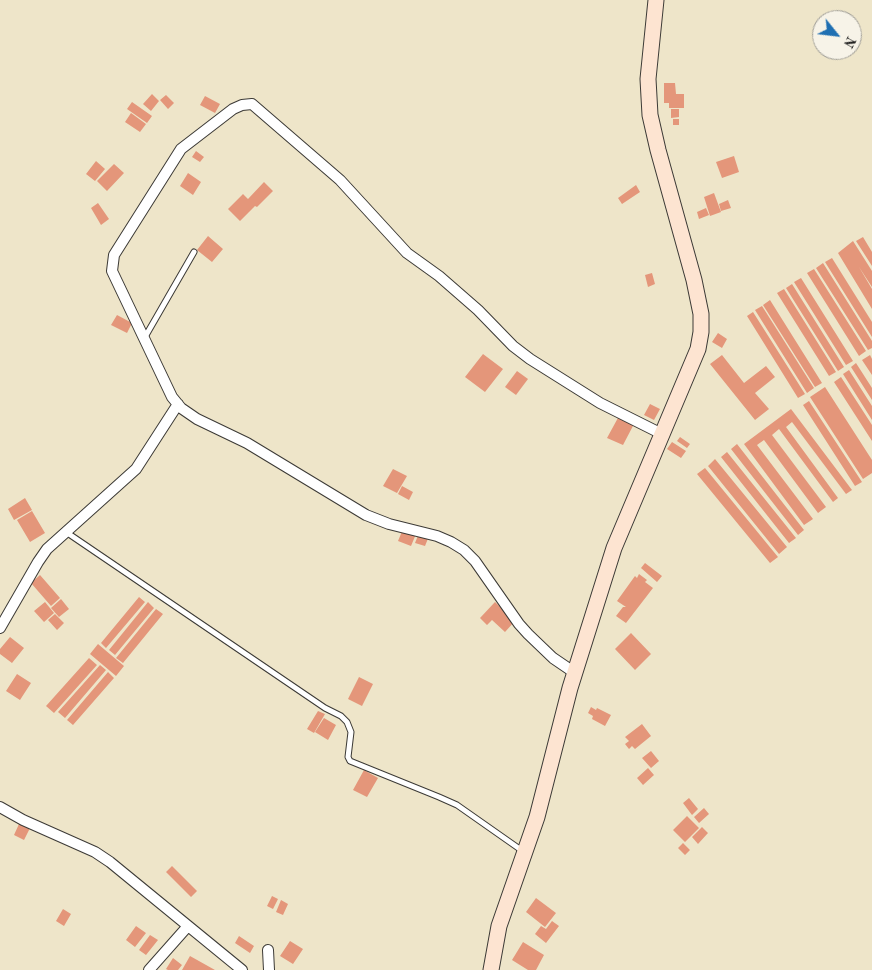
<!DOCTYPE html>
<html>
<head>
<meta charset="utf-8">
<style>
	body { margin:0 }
	#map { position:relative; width:872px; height:970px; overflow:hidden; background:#eee5c9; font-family:"Old Standard TT",serif }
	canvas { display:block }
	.north { position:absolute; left:812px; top:10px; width:50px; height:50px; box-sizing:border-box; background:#f7f3e8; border:1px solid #9f9d96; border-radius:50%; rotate:119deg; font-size:14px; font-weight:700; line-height:20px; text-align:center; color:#1c1c1c }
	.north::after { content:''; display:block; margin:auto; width:18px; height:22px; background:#1f6fb2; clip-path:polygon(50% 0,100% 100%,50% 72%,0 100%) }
</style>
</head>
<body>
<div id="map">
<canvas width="872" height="970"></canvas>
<div class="north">N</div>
</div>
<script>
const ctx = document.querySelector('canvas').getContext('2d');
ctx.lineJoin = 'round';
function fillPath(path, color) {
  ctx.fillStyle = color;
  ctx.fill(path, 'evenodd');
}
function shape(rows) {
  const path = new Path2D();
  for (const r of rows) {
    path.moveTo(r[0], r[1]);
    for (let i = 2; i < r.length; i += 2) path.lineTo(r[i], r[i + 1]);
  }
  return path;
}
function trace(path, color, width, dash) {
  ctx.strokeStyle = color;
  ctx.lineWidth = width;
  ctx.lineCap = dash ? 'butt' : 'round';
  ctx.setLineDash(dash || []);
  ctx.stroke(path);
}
const building = shape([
	[664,83,675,83,676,94,684,94,684,108,669,108,669,103,664,103],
	[152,94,159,101,151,111,143,104],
	[166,95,174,103,168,109,160,100],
	[205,96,220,104,215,113,200,105],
	[132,102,152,116,147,123,127,109],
	[671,109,679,109,679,117,671,118],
	[131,113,146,124,140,132,125,122],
	[673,119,679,119,679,125,673,125],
	[196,151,204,157,200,162,192,157],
	[734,156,739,172,722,178,716,162],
	[96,161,105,169,95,181,86,174],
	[114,164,124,173,107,191,97,181],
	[188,173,201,182,193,195,180,186],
	[264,182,273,191,257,207,255,206,240,221,228,209,243,194,248,199],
	[636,185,640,192,622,204,618,198],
	[714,193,721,212,710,216,704,197],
	[728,200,731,208,721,211,719,204],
	[98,203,109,219,101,225,91,208],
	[706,208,709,215,699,219,697,212],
	[208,236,223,249,212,262,197,250],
	[863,237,872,252,872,266,856,241],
	[853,241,872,271,872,287,859,267,872,289,872,309,838,253],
	[832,258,872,322,872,337,825,262],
	[823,263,872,341,872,348,868,350,816,268],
	[814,269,866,351,859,356,807,273],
	[652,273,655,284,648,287,645,275],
	[801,278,853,361,846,365,794,282],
	[792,284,844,367,838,371,786,288],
	[784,289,836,372,829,376,777,293],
	[770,300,822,383,815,387,763,305],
	[762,306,814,388,807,393,755,310],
	[753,312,805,394,798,398,747,316],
	[117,315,132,323,127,333,111,325],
	[718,333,727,339,722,348,712,342],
	[483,354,503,369,485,392,465,377],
	[722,355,744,383,766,366,775,377,755,393,769,409,755,420,710,364],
	[870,355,872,359,872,375,862,360],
	[856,363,872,388,872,400,851,367],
	[849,370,872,406,872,420,843,374],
	[517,371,528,379,516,395,505,387],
	[841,377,872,425,872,441,834,382],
	[825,387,872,460,872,473,863,479,810,397],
	[809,401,862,482,855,486,803,405],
	[650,404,660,409,654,420,644,415],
	[791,409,852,490,846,494,792,422,786,427,838,498,833,502,779,429,772,435,826,507,818,513,764,440,757,445,813,519,804,525,744,444],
	[619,416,634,424,623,445,607,438],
	[680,437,690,444,687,448,677,441],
	[672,442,686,451,681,458,667,449],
	[737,444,804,530,798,535,731,449],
	[727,452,796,538,789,543,721,457],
	[715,459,787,547,779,554,708,466],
	[705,468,778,557,770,563,697,474],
	[393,469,407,476,397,493,383,486],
	[402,486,413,492,409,500,398,494],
	[25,498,32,510,14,520,8,509],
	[32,511,45,533,30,542,17,520],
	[403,529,416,534,411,546,398,541],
	[419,533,429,536,425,546,415,543],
	[645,563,662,576,657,582,641,568],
	[639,574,647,580,645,582,653,588,626,623,616,616,623,607,626,607,617,601,635,576,637,578],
	[40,575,60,598,51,606,31,583],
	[139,597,145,602,106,648,101,643],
	[61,599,69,609,59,617,51,608],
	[45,602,54,613,44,622,34,611],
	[148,602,154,608,115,655,109,650],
	[495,602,515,621,505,632,492,620,487,625,480,618],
	[156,609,163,614,123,663,116,658],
	[55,614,64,623,57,630,48,620],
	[631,633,651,654,635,670,615,649],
	[10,637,24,648,12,663,0,654,0,649],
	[98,644,124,666,116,676,90,654],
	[89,658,97,665,54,713,46,706],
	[100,665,106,670,65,718,58,712],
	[108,672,114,678,73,725,67,720],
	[17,674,31,683,20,700,6,691],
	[359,677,373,684,362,706,348,699],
	[591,707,596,710,597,708,611,715,605,726,592,719,593,716,588,713],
	[318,711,325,714,314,733,307,729],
	[324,718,336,725,328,740,315,732],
	[642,724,651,736,635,749,632,746,629,749,625,744,629,741,625,737],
	[651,751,659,761,651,768,642,758],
	[648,768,654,775,643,785,637,778],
	[364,770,378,778,367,797,353,790],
	[689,798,698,809,692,815,683,803],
	[704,808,709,814,699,823,694,817],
	[687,816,699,828,685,842,673,830],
	[19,824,30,828,24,840,14,835],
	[702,827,708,833,698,844,692,837],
	[683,843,690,850,685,855,678,848],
	[172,866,197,891,191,897,166,872],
	[272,896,278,899,273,909,267,906],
	[536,898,556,913,545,927,526,912],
	[281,900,288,904,283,915,276,912],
	[63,909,71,914,64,926,56,921],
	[552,921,559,926,546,943,535,934,541,926,546,929],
	[136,926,146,933,135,947,126,940],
	[150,935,158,940,146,955,139,950],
	[239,936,254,946,250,953,235,943],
	[290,941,303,949,293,964,280,956],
	[523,942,544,955,536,970,528,970,512,960],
	[190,956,215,970,182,970],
	[173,958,182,965,178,970,168,970,166,969]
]);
const lane = shape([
	[145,337,194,252],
	[66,532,325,708,341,716,347,722,351,732,348,757,350,761,439,797,457,805,524,852]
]);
const street = shape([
	[0,628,38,562,47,549,136,469,178,404],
	[575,673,553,658,528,634,519,624,475,561,464,550,451,542,437,536,389,524,366,515,247,443,197,419,181,408,172,397,112,271,114,255,181,149,233,109,242,105,252,104,340,180,407,253,439,276,478,310,513,346,530,359,600,403,662,434],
	[0,807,23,820,95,852,110,862,242,970],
	[268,950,269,970],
	[149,970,188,926]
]);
const secondary = shape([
	[491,970,499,926,537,817,570,688,614,548,698,349,701,332,701,314,694,280,658,150,650,115,648,79,656,0]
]);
fillPath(building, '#e4967a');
trace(lane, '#3c3a36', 7);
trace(street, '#3c3a36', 12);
trace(secondary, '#3c3a36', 17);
trace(lane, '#fff', 5);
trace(street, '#fff', 10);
trace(secondary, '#fde4d1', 15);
</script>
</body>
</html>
